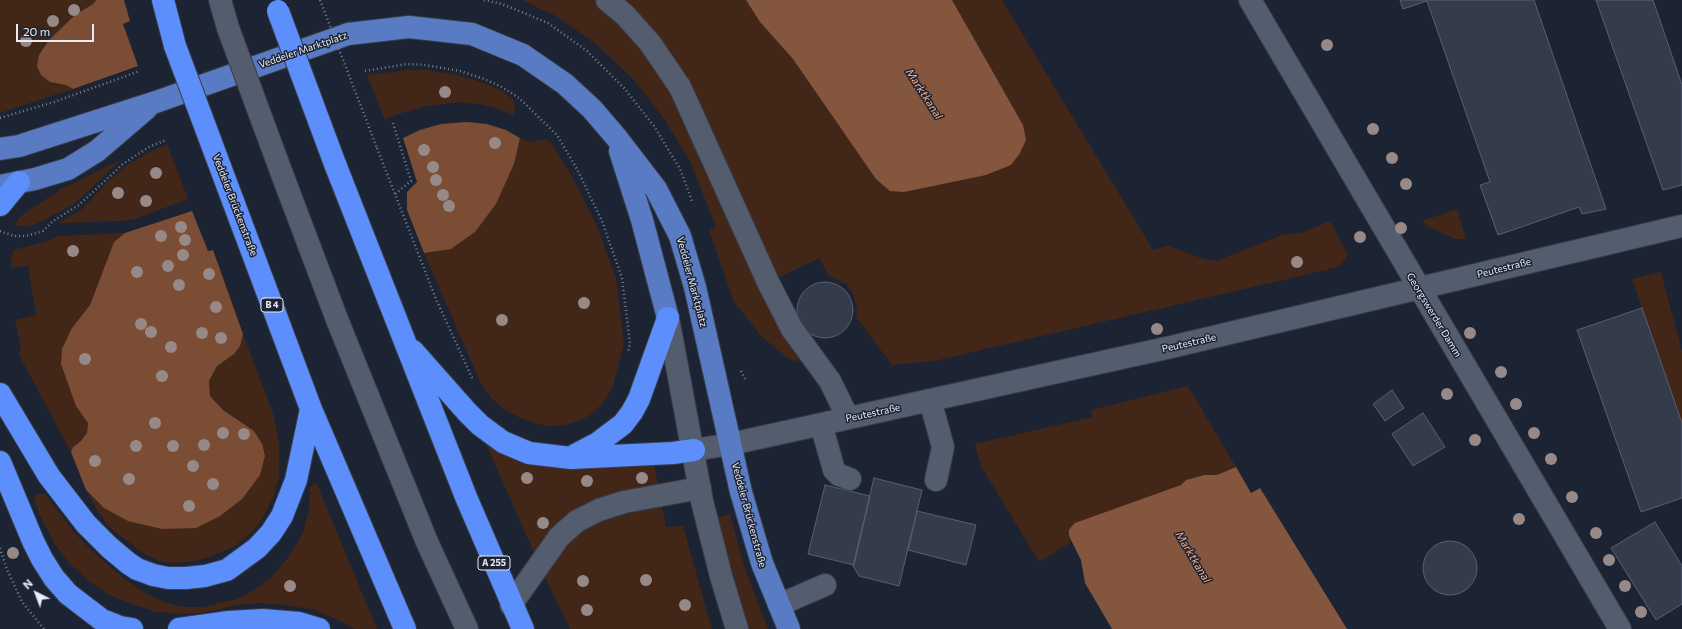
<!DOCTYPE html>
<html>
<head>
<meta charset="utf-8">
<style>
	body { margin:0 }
	#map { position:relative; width:1682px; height:629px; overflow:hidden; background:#1c2332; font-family:Commissioner,sans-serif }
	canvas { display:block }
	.north { position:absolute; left:16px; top:573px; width:40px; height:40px; -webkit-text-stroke:3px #1c2332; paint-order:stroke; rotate:318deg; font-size:11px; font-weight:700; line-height:16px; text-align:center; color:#e7ecf6 }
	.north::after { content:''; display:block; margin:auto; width:14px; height:18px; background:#e7ecf6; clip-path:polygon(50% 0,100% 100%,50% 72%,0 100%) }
	.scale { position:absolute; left:16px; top:24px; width:78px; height:18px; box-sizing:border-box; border:2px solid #e7ecf6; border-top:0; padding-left:5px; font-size:12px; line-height:14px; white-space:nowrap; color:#e7ecf6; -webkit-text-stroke:3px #1c2332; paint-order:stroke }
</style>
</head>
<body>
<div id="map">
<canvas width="1682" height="629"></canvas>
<div class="north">N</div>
<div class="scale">20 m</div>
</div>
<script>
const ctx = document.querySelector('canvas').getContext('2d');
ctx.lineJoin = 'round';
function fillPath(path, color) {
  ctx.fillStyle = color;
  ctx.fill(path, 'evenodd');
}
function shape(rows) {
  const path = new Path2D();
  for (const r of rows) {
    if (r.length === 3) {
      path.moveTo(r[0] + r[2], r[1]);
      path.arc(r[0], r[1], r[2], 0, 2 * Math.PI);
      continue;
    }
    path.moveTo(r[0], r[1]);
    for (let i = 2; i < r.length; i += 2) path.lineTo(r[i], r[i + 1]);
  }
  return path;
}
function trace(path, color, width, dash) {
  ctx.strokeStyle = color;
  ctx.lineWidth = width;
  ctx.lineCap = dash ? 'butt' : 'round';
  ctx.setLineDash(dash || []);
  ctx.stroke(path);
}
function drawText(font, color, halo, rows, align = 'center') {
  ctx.font = font + ' Commissioner,sans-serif';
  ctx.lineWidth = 3;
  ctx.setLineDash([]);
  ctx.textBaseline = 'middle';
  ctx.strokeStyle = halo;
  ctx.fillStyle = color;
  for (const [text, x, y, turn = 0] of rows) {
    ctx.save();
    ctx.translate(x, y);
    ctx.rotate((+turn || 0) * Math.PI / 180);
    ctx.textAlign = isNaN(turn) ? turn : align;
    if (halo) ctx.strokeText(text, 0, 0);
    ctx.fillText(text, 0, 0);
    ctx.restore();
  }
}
const green = shape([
	[0,0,96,0,93,4,75,15,49,40,39,56,50,82,66,85,73,89,0,113],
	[522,0,596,0,621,21,673,91,783,334,799,359,795,362,786,357,761,336,734,302,709,230,716,227,690,161,664,119,634,80,595,43,556,16],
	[622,0,746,0,760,22,793,59,986,175,1010,165,1023,125,952,0,1002,0,1153,250,1168,246,1204,259,1216,261,1282,235,1304,232,1330,221,1348,255,1339,267,934,361,892,365,856,317,857,308,852,291,846,284,828,275,819,258,776,279],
	[409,70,427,70,457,75,484,83,500,90,513,99,515,103,514,114,512,115,499,109,479,104,460,102,425,106,396,115,385,120,367,75],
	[520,138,531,142,545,139,551,143,570,173,596,224,616,278,624,343,613,386,602,404,590,415,578,421,565,425,547,426,534,423,518,417,504,409,491,398,481,384,424,253,451,249,475,232,496,204,514,164],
	[167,144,188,199,135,219,122,221,58,223,82,209,111,179,126,166,150,152],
	[121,160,75,203,63,210,36,224,27,227,13,225,22,215,63,188],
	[1457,209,1466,239,1456,239,1428,227,1422,221],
	[125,233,114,242,90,305,72,328,76,406,88,422,87,433,80,442,74,447,71,452,19,355,21,349,15,320,36,315,28,266,11,268,11,261,13,250,46,242,58,236],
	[1661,272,1682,352,1682,423,1632,279],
	[243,334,273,413,279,443,279,477,272,500,261,521,248,536,233,547,203,559,188,562,174,563,159,561,143,553,109,527,98,511,86,490,104,508,254,431,223,410,210,396,209,381,217,366,234,354,240,346],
	[1188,386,1236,467,1217,475,1204,475,1186,480,1181,485,1069,536,1071,542,1039,562,981,466,975,444,1093,417,1091,410],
	[490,444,572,467,654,465,658,484,595,505,535,555,487,446],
	[313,484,317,484,377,629,355,629,336,619,314,610,286,605,260,603,238,605,202,613,181,614,157,612,135,605,109,595,89,581,69,563,55,544,42,520,34,500,35,497,38,494,45,494,73,531,90,549,122,577,142,591,163,602,184,607,203,607,237,599,255,589,273,576,289,556,303,533,309,510,310,488],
	[661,502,666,527,683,526,712,629,570,629,545,577,546,564,580,525],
	[730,514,745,569,768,629,747,629,715,518]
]);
const forest = shape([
	[96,0,124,0,130,21,123,24,138,66,73,89,66,85,50,82,41,75,37,66,39,55,49,40,75,15,93,4],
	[467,122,487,124,506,130,520,138,514,164,496,204,475,232,451,249,424,253,407,210,407,192,417,182,403,138,420,130,441,124],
	[192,211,208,251,213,250,243,334,240,346,234,354,217,366,209,381,210,396,223,410,254,431,262,444,265,456,260,475,242,499,220,516,196,528,162,529,128,521,104,508,86,490,71,452,73,447,80,442,87,433,88,423,76,406,61,364,62,349,72,328,90,305,114,242,125,233]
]);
const water = shape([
	[746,0,952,0,1023,125,1026,140,1020,153,1011,165,986,175,904,192,890,191,876,179,793,59,760,22],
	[1236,467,1251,493,1260,488,1347,629,1112,629,1085,583,1081,560,1069,536,1069,530,1071,527,1075,523,1181,485,1186,480,1204,475,1217,475]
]);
const building = shape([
	[1400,0,1534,0,1606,209,1582,214,1579,207,1498,235,1480,185,1490,182,1427,1,1403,9,1400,0],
	[1596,0,1653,0,1682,85,1682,185,1663,190,1596,0],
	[825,310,28],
	[1642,308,1682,423,1682,498,1641,512,1577,330,1642,308],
	[1392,390,1404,408,1385,421,1373,404,1392,390],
	[1423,413,1445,447,1413,466,1392,434,1423,413],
	[874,478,922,490,899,586,859,576,853,566,874,478],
	[825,485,870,496,854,565,808,554,825,485],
	[917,511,976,525,966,565,908,550,917,511],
	[1655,522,1682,566,1682,604,1656,620,1611,548,1655,522],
	[1450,568,27]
]);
const path = shape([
	[484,0,502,4,548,23,587,51,624,88,654,126,680,169,692,201],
	[365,71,407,64,425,65,460,71,484,79,502,87,519,98,557,135,577,169,602,221,622,278,630,343,628,352],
	[0,118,54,102,140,71],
	[393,123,411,181,395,194],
	[377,148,436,299,473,380],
	[0,231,14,236,26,236,43,231,53,221,79,205,123,164,149,147,166,140],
	[741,371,746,381],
	[0,548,6,567,22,602,44,629]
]);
const minor = shape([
	[220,0,228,28],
	[607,0,625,15,650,43,680,87,768,282,792,329,830,381,848,418],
	[1250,0,1620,629],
	[285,182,338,322,427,542,467,629],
	[668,318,702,501,721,576,737,629],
	[930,400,943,447,936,480],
	[821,424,834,470,839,475,850,479],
	[694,450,731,444,1171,347,1682,226],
	[511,605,559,537,577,521,599,510,624,502,700,488],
	[779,605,825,585]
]);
const major = shape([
	[0,149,19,146,153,103,348,34,409,27,472,34,523,55,565,84,592,109,616,137,656,189,680,236,695,287,741,492,762,563,789,629],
	[620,151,642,220,668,318],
	[0,186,35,179,68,169,97,151,146,109]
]);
const highway = shape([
	[163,0,175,46],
	[335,164,466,497,523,629],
	[233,201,311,409,405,629],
	[0,205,19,182],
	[413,351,467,412,480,425,503,442,529,453,571,458,673,453,694,450],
	[0,394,49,476,86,524,109,547,128,563,137,569,153,575,168,578,186,578,205,576,227,570,257,548,271,533,282,516,296,480,311,409],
	[575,455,598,443,611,433,623,424,632,412,639,399,668,318],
	[0,462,33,541,42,559,54,578,68,594,102,620,120,627,132,629],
	[179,629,229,622,263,620,299,623,319,629]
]);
const pathBridge = shape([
	[320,0,377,148]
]);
const minorBridge = shape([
	[228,28,285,182]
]);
const highwayBridge = shape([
	[278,11,335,164],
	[175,46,233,201]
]);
const trees = [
	[74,10],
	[53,21],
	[26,41],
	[1327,45],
	[445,92],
	[1373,129],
	[495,143],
	[424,150],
	[1392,158],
	[433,167],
	[156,173],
	[436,180],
	[1406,184],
	[118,193],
	[443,195],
	[146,201],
	[449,206],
	[181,227],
	[1401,228],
	[161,236],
	[1360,237],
	[185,240],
	[73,251],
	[183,255],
	[1297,262],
	[168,266],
	[137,272],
	[209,274],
	[179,285],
	[584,303],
	[216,307],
	[502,320],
	[141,324],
	[1157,329],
	[151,332],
	[202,333],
	[1470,333],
	[221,338],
	[171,347],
	[85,359],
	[1501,372],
	[162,376],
	[1447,394],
	[1516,404],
	[155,423],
	[223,433],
	[1534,433],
	[244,434],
	[1475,440],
	[204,445],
	[136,446],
	[173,446],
	[1551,459],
	[95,461],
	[193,466],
	[527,478],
	[642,478],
	[129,479],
	[587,481],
	[213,484],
	[1572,497],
	[189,506],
	[1519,519],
	[543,523],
	[1596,533],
	[13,553],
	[1609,560],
	[646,580],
	[583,581],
	[290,586],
	[1625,586],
	[685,605],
	[587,610],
	[1641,612]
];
const shields = [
	[272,305,22],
	[494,563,32]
];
const shieldNames = [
	["B 4",272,305],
	["A 255",494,563]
];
const streetNames = [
	["Veddeler Marktplatz",303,50,-19],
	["Veddeler Brückenstraße",235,205,69],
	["Peutestraße",1504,268,-14],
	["Veddeler Marktplatz",692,282,75],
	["Georgswerder Damm",1434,315,59],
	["Peutestraße",1189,343,-13],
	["Peutestraße",873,413,-12],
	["Veddeler Brückenstraße",749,515,75]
];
const waterNames = [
	["Marktkanal",924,94,57],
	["Marktkanal",1193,557,59]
];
fillPath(green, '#422719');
fillPath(forest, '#7b4d35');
fillPath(water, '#84563e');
fillPath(building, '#343c4c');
trace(building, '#576071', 1);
trace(minor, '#383d4a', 24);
trace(major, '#383d4a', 24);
trace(highway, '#383d4a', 24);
trace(path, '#7c828f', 2.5, [1, 3]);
trace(minor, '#545d6e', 22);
trace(major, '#597bc3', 22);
trace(highway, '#5d8ffc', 22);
trace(minorBridge, '#383d4a', 24, []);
trace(highwayBridge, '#383d4a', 24, []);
trace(pathBridge, '#7c828f', 2.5, [1, 3]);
trace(minorBridge, '#545d6e', 22);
trace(highwayBridge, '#5d8ffc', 22);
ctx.fillStyle = '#978987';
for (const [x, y] of trees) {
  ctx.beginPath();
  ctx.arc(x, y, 6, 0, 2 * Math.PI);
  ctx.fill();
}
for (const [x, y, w] of shields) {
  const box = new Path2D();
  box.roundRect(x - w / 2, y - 7, w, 14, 3);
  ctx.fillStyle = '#1c2332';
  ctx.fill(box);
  trace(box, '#e7ecf6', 1);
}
drawText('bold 9px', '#e7ecf6', null, shieldNames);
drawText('10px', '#e7ecf6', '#1c2332', streetNames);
drawText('italic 11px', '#feb38d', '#1c2332', waterNames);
</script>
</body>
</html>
